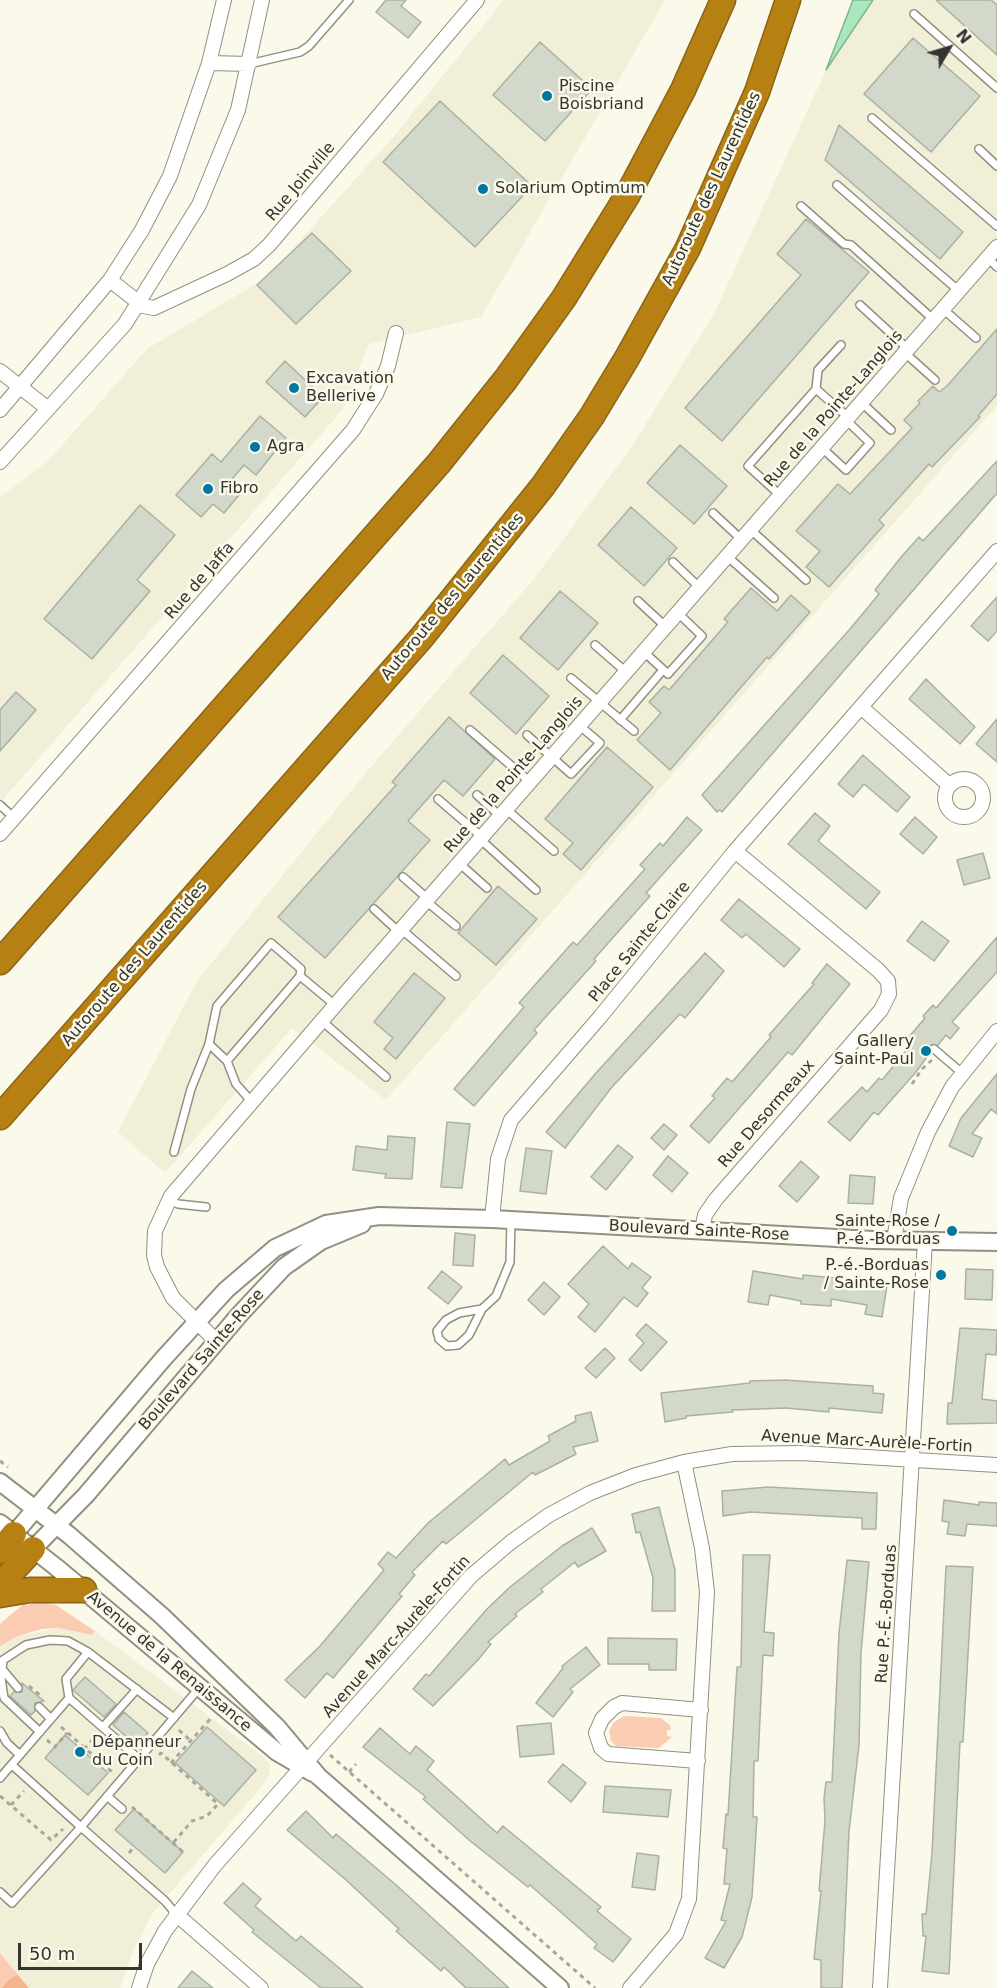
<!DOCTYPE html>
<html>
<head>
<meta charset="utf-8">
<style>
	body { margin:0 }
	#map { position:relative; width:997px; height:1988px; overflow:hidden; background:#fbf9ea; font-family:"DejaVu Sans",sans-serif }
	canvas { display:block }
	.north { position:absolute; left:919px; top:18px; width:60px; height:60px; -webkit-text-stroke:4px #fbf9ea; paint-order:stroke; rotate:52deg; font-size:16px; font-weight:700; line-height:24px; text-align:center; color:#35342e }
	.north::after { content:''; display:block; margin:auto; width:21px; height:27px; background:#35342e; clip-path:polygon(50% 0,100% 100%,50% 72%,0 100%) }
	.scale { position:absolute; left:18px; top:1943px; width:124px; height:27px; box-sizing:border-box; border:3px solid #35342e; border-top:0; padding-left:8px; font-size:18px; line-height:21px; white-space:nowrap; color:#35342e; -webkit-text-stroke:4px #fbf9ea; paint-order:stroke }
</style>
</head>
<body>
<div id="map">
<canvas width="997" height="1988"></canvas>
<div class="north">N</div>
<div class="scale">50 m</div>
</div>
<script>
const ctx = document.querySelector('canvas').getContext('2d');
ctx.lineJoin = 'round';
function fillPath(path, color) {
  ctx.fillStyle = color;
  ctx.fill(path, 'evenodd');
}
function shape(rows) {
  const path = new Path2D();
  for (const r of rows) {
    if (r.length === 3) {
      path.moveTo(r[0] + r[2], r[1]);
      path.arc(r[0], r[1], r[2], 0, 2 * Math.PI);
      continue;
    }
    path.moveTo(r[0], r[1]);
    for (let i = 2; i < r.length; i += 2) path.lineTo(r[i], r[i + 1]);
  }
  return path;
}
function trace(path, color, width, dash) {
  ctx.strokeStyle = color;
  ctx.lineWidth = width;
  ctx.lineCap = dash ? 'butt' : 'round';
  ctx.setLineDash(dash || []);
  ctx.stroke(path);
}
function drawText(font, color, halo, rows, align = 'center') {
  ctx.font = font + ' "DejaVu Sans",sans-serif';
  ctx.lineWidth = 5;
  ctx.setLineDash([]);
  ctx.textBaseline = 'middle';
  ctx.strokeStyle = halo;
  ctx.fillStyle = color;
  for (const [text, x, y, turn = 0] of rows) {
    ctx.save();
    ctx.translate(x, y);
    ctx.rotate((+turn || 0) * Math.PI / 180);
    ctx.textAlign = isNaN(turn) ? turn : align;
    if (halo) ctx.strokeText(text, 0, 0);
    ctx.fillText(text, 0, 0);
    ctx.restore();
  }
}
const built = shape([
	[504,0,665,0,481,317,369,344,343,409,0,803,0,497,48,461,147,349,276,272,297,244,394,136],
	[873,0,997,0,997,406,386,1100,292,1028,165,1173,118,1132,197,981,363,776,534,579,629,451,715,312,826,70],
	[59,1628,92,1635,95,1631,265,1758,270,1766,270,1773,262,1786,152,1914,134,1949,120,1988,29,1988,0,1953,0,1646,18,1636]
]);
const green = shape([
	[26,1602,26,1605,40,1602,56,1605,95,1631,92,1635,59,1628,42,1629,18,1636,0,1646,0,1624],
	[624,1716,661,1718,670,1725,671,1730,667,1730,667,1736,672,1737,659,1748,616,1746,611,1741,609,1731,614,1722],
	[0,1953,18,1975,1,1988,0,1988]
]);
const forest = shape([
	[18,1975,29,1988,1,1988,10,1979]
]);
const water = shape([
	[853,0,873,0,826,70,853,0]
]);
const building = shape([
	[386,0,406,0,401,6,421,22,408,38,376,12,386,0],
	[936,0,991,0,997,5,997,55,936,0],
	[913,38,980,96,931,152,864,94,913,38],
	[540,42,592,89,545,141,493,95,540,42],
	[440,101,532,186,475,247,383,162,440,101],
	[839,125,963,232,940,259,825,160,839,125],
	[806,219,869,272,722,441,685,408,801,275,777,254,806,219],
	[312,233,351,271,296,324,257,285,312,233],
	[997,329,997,394,978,416,980,417,932,467,929,464,879,520,884,525,829,587,806,567,820,551,796,531,838,484,850,494,912,428,904,420,920,403,918,401,933,386,939,392,947,386,997,329],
	[285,361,323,397,305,417,266,382,285,361],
	[260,416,286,438,256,475,244,465,227,485,239,495,224,513,213,504,201,517,176,495,212,454,221,462,260,416],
	[680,445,727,486,694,524,647,483,680,445],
	[997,461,997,493,722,812,719,810,717,812,702,795,850,629,879,594,875,590,902,556,919,537,923,541,997,461],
	[140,505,175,535,137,580,150,591,92,659,44,619,140,505],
	[631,507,677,548,644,586,598,545,631,507],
	[751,588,777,611,791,595,810,612,769,659,767,657,670,770,637,740,661,713,649,702,664,686,669,690,728,622,724,619,751,588],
	[560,591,598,623,558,670,520,638,560,591],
	[997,597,997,631,988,641,971,626,997,597],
	[503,655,549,696,516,734,470,693,503,655],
	[926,679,975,727,960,744,909,699,926,679],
	[16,692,36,710,0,751,0,710,16,692],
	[449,717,495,759,463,796,444,780,408,821,430,840,325,958,278,917,396,785,392,782,449,717],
	[997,719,997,762,976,744,997,719],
	[607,747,653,787,581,870,563,854,573,843,545,819,607,747],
	[863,755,910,797,897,812,864,784,853,797,838,784,863,755],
	[815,813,830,826,818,841,880,892,866,909,788,844,815,813],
	[687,817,702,830,646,893,650,896,594,959,596,961,534,1030,537,1033,474,1106,454,1089,524,1007,519,1003,573,942,577,945,645,869,640,865,660,843,663,846,687,817],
	[915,817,937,837,923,854,900,834,915,817],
	[983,853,990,878,964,885,957,860,983,853],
	[498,886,537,919,496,965,458,933,498,886],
	[739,899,800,949,784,967,746,934,742,938,721,920,739,899],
	[922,921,949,941,934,961,907,941,922,921],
	[997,937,997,972,952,1022,959,1028,950,1039,946,1035,938,1045,930,1045,930,1053,916,1072,878,1115,874,1112,850,1141,828,1122,862,1087,867,1092,879,1078,882,1080,913,1042,908,1038,925,1018,923,1016,933,1005,936,1008,997,937],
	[705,953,724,971,685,1018,680,1014,612,1087,565,1148,546,1132,596,1073,705,953],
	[827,964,850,984,792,1055,788,1052,709,1143,690,1126,715,1098,712,1096,727,1078,732,1082,771,1037,769,1035,814,984,812,983,827,964],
	[414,973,445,998,396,1059,384,1049,393,1038,374,1022,414,973],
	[997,1074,997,1114,991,1109,972,1134,982,1138,973,1157,949,1146,961,1118,997,1074],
	[447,1122,470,1124,462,1188,441,1187,447,1122],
	[664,1124,677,1135,664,1150,651,1138,664,1124],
	[388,1136,415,1138,412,1179,385,1178,386,1174,353,1170,356,1146,387,1150,388,1136],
	[618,1145,633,1157,606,1190,591,1177,618,1145],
	[526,1148,552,1151,546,1194,520,1191,526,1148],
	[668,1156,688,1173,672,1192,653,1175,668,1156],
	[801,1161,819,1177,797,1202,779,1186,801,1161],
	[850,1175,875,1177,873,1204,848,1203,850,1175],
	[455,1233,475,1235,473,1266,453,1265,455,1233],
	[603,1246,628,1269,632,1263,651,1277,642,1288,648,1293,637,1307,624,1297,595,1332,578,1317,589,1304,568,1284,603,1246],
	[966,1269,993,1270,992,1300,965,1299,966,1269],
	[442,1271,462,1287,448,1304,428,1288,442,1271],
	[753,1271,803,1279,803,1275,835,1278,887,1286,882,1317,865,1314,867,1305,831,1299,831,1306,801,1304,801,1301,770,1295,768,1305,748,1302,753,1271],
	[544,1282,560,1297,544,1315,528,1300,544,1282],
	[646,1324,667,1342,641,1371,629,1360,644,1343,636,1335,646,1324],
	[960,1328,997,1330,996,1355,986,1354,982,1399,997,1401,997,1423,947,1424,948,1403,952,1403,960,1328],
	[605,1348,615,1358,596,1378,585,1368,605,1348],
	[784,1380,873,1386,873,1393,884,1394,882,1413,829,1408,829,1412,786,1408,732,1410,733,1412,686,1416,686,1418,665,1422,661,1393,750,1383,750,1381,784,1380],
	[591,1412,598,1441,573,1447,576,1454,535,1475,533,1472,446,1544,443,1541,412,1572,415,1575,399,1594,402,1596,333,1678,327,1673,305,1698,285,1680,320,1646,384,1570,378,1564,388,1552,396,1558,428,1523,505,1459,509,1465,550,1441,548,1436,576,1421,575,1416,591,1412],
	[768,1487,877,1493,876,1529,862,1529,862,1518,750,1512,723,1516,722,1491,768,1487],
	[944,1500,979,1505,979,1502,997,1503,997,1526,967,1524,965,1536,947,1534,949,1522,942,1521,944,1500],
	[659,1507,675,1570,675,1611,652,1611,653,1578,640,1532,636,1533,632,1514,659,1507],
	[592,1528,606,1551,578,1567,575,1562,541,1589,543,1592,515,1614,517,1616,488,1642,491,1644,477,1661,433,1706,413,1689,426,1674,429,1676,487,1609,510,1587,562,1546,592,1528],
	[743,1555,770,1555,764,1632,774,1633,773,1656,763,1655,758,1761,754,1761,753,1817,757,1817,752,1897,742,1937,724,1968,705,1958,726,1921,721,1920,730,1884,724,1884,727,1849,723,1848,726,1814,728,1815,737,1667,741,1667,743,1555],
	[847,1560,869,1562,861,1653,859,1745,849,1831,842,1988,821,1988,821,1960,814,1959,821,1891,819,1891,825,1821,824,1798,826,1782,832,1782,839,1633,847,1560],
	[946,1566,973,1567,963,1742,960,1742,949,1974,922,1971,926,1936,923,1936,922,1914,926,1914,932,1853,946,1566],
	[608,1638,677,1639,676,1670,649,1670,649,1664,608,1664,608,1638],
	[586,1647,600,1665,570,1689,573,1692,553,1717,536,1703,563,1668,562,1666,586,1647],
	[85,1677,116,1704,104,1717,73,1690,85,1677],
	[22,1683,44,1701,35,1703,35,1711,31,1715,10,1696,14,1692,22,1692,22,1683],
	[124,1712,148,1733,137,1746,113,1725,124,1712],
	[551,1723,554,1754,520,1757,517,1726,551,1723],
	[207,1727,256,1770,224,1806,175,1763,207,1727],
	[380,1728,410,1754,416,1746,434,1761,427,1770,497,1833,503,1826,601,1907,597,1911,631,1939,613,1962,594,1948,597,1944,530,1885,528,1887,469,1840,423,1799,426,1797,363,1747,380,1728],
	[65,1735,108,1773,88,1795,45,1758,65,1735],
	[563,1764,586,1783,571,1802,548,1782,563,1764],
	[605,1786,671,1790,668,1817,603,1812,605,1786],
	[134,1809,183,1852,165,1873,115,1830,134,1809],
	[306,1811,333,1838,336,1834,395,1884,509,1988,466,1988,444,1967,441,1971,396,1931,399,1929,346,1880,287,1830,306,1811],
	[637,1853,659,1856,655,1890,632,1887,637,1853],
	[243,1883,261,1899,255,1906,296,1941,301,1936,363,1988,321,1988,252,1932,254,1930,224,1903,243,1883],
	[192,1971,213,1988,178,1988,192,1971]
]);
const path = shape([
	[912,1084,922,1069,932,1060],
	[0,1461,8,1467],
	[29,1686,40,1695],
	[61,1727,113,1773],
	[179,1730,191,1741],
	[47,1740,55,1747,67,1733],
	[84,1749,96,1736],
	[159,1755,161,1753,218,1804,207,1816,192,1821,173,1843],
	[330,1755,595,1988],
	[171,1763,212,1717],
	[349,1772,356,1764],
	[0,1796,51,1840,63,1829],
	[11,1805,24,1791],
	[132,1807,183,1852],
	[129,1853,134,1847]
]);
const service = shape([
	[914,14,997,88],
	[249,64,300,52,309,46,349,0],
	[872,118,997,226],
	[979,149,997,166],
	[837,185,959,291],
	[801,206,844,244,851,245,934,320],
	[988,258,997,267],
	[860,305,908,349],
	[943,309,976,338],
	[905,353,935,380],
	[816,389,818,370,841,345],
	[862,403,891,430],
	[822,448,846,470,870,443,846,420],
	[781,496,748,466,816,389,849,418],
	[713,513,742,540],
	[751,530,806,580],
	[728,557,774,598],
	[673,562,700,588],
	[638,601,666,627],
	[595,645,626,672],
	[644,652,668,674,702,636,678,613],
	[571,678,634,731],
	[620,720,663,670],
	[470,730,530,782],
	[527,735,571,774,600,743,579,725],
	[477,795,500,816],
	[438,799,482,837],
	[0,805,14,818],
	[506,809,554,851],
	[480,839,536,890],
	[459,863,487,888],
	[403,877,428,899],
	[426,901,456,926],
	[374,909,399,932],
	[401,929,456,976],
	[322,1021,386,1077],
	[934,1049,962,1073],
	[227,1061,209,1044,217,1006,271,943,301,969,300,976],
	[252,1102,236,1084,227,1061,300,976,335,1005],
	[174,1152,191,1089,209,1044],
	[169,1200,178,1204,206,1207],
	[482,1309,459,1313,446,1320,437,1331,439,1339,447,1346,458,1345,469,1335,482,1309,496,1296,510,1262,511,1220],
	[2,1669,18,1688],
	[69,1698,66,1679,88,1652,174,1718],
	[39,1707,51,1719],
	[103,1727,137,1689],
	[0,1731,7,1743,20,1755],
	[40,1732,4,1698,1,1678,3,1660,26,1645,50,1640,68,1641,88,1652],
	[12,1765,81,1827,200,1687],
	[0,1778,69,1698,139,1759],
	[107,1796,122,1809],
	[0,1892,12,1903,81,1827,165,1901,176,1914]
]);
const minor = shape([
	[209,63,249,64],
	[110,280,143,306,154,308,227,274,254,259,269,245,477,0],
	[0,371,47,408],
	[0,410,110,280,142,230,170,176,209,63,224,0],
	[0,462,125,324,199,205,238,110,262,0],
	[861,707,949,785],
	[964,798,19],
	[0,834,353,430,376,394,388,366,396,333],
	[492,1219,498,1159,511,1120,600,1017,735,851,997,551],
	[702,1231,705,1215,716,1199,881,1010,889,994,888,981,878,970,735,851],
	[894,1240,901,1198,928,1132,952,1087,997,1031],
	[217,1342,173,1298,157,1267,154,1255,155,1231,171,1196,350,988,997,247],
	[698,1761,608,1754,601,1748,596,1733,602,1719,614,1707,622,1703,701,1710],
	[176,1914,261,1988],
	[139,1988,147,1964,165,1931,215,1865,471,1576,511,1542,549,1515,590,1493,636,1475,684,1462,732,1454,801,1453,997,1465],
	[630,1988,676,1934,689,1899,707,1592,702,1548,684,1462],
	[880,1988,925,1241]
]);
const tertiary = shape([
	[0,1482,69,1535,162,1616,277,1727,318,1776,560,1988],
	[0,1523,56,1567,277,1752,313,1773],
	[14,1534,163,1359,226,1290,275,1248,326,1224,379,1216,492,1219,873,1240,997,1242],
	[33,1549,86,1495,240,1314,284,1267,321,1241,362,1224]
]);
const motorway = shape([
	[0,962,439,463,506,379,564,298,627,196,683,90,723,0],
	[0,1117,422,637,543,486,592,416,627,358,688,248,757,92,788,0],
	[0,1551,14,1534],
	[0,1585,33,1549],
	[0,1595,30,1590,84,1590]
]);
const markers = [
	[547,96,6,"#0077a0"],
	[483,189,6,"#0077a0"],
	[294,388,6,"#0077a0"],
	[255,447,6,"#0077a0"],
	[208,489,6,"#0077a0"],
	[926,1051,6,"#0077a0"],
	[952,1231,6,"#0077a0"],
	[941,1275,6,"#0077a0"],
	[80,1752,6,"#0077a0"]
];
const poiNames = [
	["Piscine",559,87],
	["Boisbriand",559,105],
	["Solarium Optimum",495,189],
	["Excavation",306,379],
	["Bellerive",306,397],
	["Agra",267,447],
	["Fibro",220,489],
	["Gallery",914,1042,"right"],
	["Saint-Paul",914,1060,"right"],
	["Sainte-Rose /",940,1222,"right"],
	["P.-é.-Borduas",940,1240,"right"],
	["P.-é.-Borduas",929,1266,"right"],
	["/ Sainte-Rose",929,1284,"right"],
	["Dépanneur",92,1743],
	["du Coin",92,1761]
];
const streetNames = [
	["Rue Joinville",301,182,-50],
	["Autoroute des Laurentides",712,189,-65],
	["Rue de la Pointe-Langlois",834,409,-49],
	["Rue de Jaffa",200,581,-49],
	["Autoroute des Laurentides",453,597,-50],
	["Rue de la Pointe-Langlois",514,775,-49],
	["Place Sainte-Claire",640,942,-51],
	["Autoroute des Laurentides",135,964,-49],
	["Rue Desormeaux",767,1114,-49],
	["Boulevard Sainte-Rose",699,1231,3],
	["Boulevard Sainte-Rose",202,1360,-49],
	["Avenue Marc-Aurèle-Fortin",867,1442,3],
	["Rue P.-É.-Borduas",887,1614,-86],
	["Avenue Marc-Aurèle-Fortin",397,1637,-48],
	["Avenue de la Renaissance",169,1662,40]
];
fillPath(built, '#f1efd8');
fillPath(green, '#faccb2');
fillPath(forest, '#f5b48e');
fillPath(water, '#a7e9bc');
trace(water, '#85b391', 1.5);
fillPath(building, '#d2d9ca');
trace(building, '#aab1a3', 1.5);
trace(service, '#919081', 10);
trace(minor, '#919081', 16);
trace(tertiary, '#919081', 20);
trace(motorway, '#89651c', 27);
trace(path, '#a8a79c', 3, [4.5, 4.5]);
trace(service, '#fff', 7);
trace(minor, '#fff', 14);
trace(tertiary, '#fff', 16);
trace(motorway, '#b68012', 24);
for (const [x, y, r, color] of markers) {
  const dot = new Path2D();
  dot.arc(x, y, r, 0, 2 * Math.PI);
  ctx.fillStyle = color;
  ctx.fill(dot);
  trace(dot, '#fbf9ea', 2);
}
drawText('16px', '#35342e', '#fbf9ea', poiNames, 'left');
drawText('16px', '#35342e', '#fbf9ea', streetNames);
</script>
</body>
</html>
